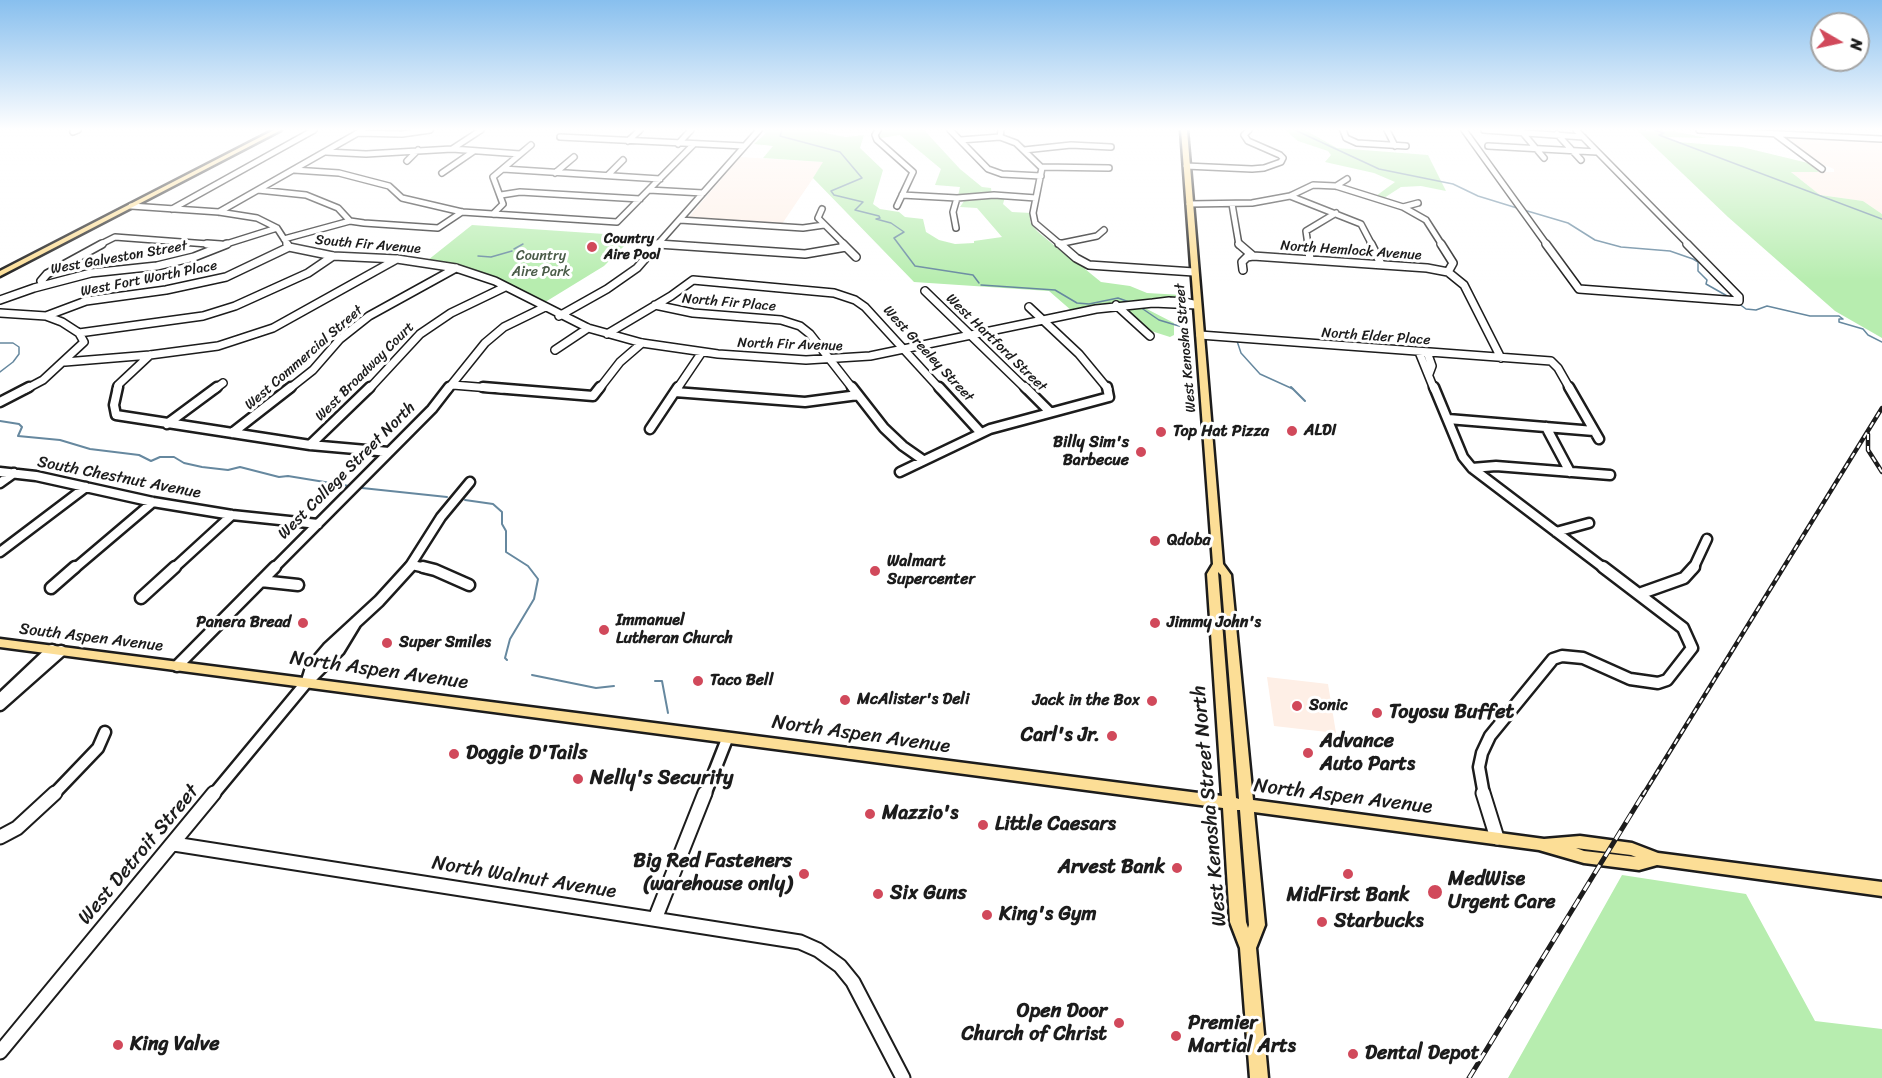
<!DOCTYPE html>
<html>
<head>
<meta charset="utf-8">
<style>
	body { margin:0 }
	#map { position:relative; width:1882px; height:1078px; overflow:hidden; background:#fff; font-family:Sriracha,sans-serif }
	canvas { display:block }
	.north { position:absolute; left:1810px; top:12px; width:60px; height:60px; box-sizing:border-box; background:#fff; border:2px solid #a4a4a4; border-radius:50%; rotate:99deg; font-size:16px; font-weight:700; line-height:24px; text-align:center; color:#1c1c1c }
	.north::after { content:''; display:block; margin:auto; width:21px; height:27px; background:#d1495b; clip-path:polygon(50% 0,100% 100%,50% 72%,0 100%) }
</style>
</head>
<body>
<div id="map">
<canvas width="1882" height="1078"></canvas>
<div class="north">N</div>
</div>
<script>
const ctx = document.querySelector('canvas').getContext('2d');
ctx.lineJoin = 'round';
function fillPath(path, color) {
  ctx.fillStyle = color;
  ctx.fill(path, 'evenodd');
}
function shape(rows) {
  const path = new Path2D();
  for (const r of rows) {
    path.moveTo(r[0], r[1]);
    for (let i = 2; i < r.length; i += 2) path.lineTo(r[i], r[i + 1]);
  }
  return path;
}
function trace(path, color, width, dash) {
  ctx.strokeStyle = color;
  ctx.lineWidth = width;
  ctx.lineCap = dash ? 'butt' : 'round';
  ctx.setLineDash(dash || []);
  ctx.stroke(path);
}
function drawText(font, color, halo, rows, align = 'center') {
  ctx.font = font + ' Sriracha,sans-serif';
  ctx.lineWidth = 6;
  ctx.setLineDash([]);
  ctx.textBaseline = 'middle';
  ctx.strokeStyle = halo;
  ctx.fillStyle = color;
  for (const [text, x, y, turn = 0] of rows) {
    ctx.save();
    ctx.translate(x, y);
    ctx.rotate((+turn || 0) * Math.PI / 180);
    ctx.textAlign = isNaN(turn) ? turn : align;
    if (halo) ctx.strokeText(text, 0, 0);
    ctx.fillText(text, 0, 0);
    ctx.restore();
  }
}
const built = shape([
	[1784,137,1878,141,1882,144,1882,214,1863,201,1820,195,1790,171,1834,172,1834,169,1824,165],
	[740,157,824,162,782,224,688,218],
	[1267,677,1328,684,1336,733,1274,726]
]);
const green = shape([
	[755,130,810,130,846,137,864,135,860,148,883,170,873,204,880,209,899,212,905,217,923,219,926,232,939,240,955,244,974,243,974,241,1002,237,977,208,960,207,964,201,958,196,960,187,935,185,941,169,900,135,880,138,878,134,881,130,924,130,960,169,982,187,991,188,992,196,1005,197,1003,204,1012,212,1031,213,1030,222,1037,231,1068,257,1086,267,1085,269,1101,282,1130,286,1147,293,1182,295,1182,301,1135,300,1072,311,1049,291,914,282,813,178,823,162,763,158,773,146,754,144,766,133],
	[1285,130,1305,130,1337,148,1428,155,1446,191,1421,186,1401,187,1384,198,1376,196,1395,182,1374,173,1325,162,1331,155,1328,151,1298,141],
	[1637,130,1673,131,1707,138,1666,137,1678,142,1742,147,1808,163,1819,172,1791,172,1820,195,1863,201,1882,214,1882,338,1835,311,1728,217],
	[472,225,634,236,604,266,542,304,489,276,428,260],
	[1141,306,1174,323,1174,335,1170,337,1148,330,1125,309],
	[1622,875,1746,894,1815,1021,1882,1029,1882,1078,1508,1078]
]);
const streamFar1 = shape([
	[782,130,780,136,840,152,862,178,831,191,834,195,863,202,855,210,879,216,880,218,876,219,891,223,904,232,894,238,915,266,973,275,979,283],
	[1295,130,1379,169,1453,184,1478,196,1517,208],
	[1654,130,1664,133,1659,135,1882,219],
	[1524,210,1568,223,1595,240,1621,247,1670,251,1693,259,1698,262,1698,271,1707,280,1706,284,1729,297],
	[514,249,523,244],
	[478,256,491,257,512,251],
	[981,285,1055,290,1077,303,1089,304,1118,298,1132,303],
	[1738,303,1746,309,1756,310,1767,306,1810,316,1839,316,1843,319,1839,319,1839,322,1863,329,1868,335,1882,342],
	[1140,307,1159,320,1189,329],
	[1237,341,1241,353,1260,374,1293,389],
	[0,343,13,343,19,347,19,354,13,362,0,372]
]);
const stream = shape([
	[1291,387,1305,401],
	[0,421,19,424,22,427,18,436,60,440,90,449,139,455,151,461,160,457,174,457,184,463,202,467,228,470,240,467,279,477,288,476,349,486],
	[362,488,447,497],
	[465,500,493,504,502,512,502,524,506,531,506,552,528,566,538,579,534,599,510,639,505,658,507,660],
	[532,675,596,688,614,686],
	[655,681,662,681,668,713]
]);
const minorFar4 = shape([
	[878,130,875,135,877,140,913,172,897,206],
	[950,130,988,169,1002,174,1041,176],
	[1001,130,1000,137,1016,143,1042,168,1033,213,1035,223,1061,245],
	[1343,130,1346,138,1357,143,1406,146],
	[1387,130,1395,146],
	[1464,130,1547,245],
	[1484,130,1583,137],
	[1576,130,1689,245],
	[1699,130,1882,139],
	[73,132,78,130],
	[1522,132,1544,158],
	[357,133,402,134,430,130],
	[1557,134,1581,160],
	[1775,134,1822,169],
	[560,137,744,146],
	[960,140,1000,137],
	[628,141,640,130],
	[678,144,691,130],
	[1488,146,1597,152],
	[452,149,481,130],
	[1024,150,1071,145,1111,147],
	[326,152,366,154,452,149,520,154],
	[407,161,418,150],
	[1186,166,1252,169,1264,168,1281,162,1283,158,1280,155,1248,141,1244,135,1249,130],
	[1041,167,1109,168],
	[503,169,660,179],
	[294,170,339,173,389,186,402,198,462,212,617,222,693,145],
	[442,173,474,151],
	[555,173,574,157],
	[608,175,623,160],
	[1336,186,1347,179],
	[258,190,306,195,338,208,350,221,364,223,438,228,462,212],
	[649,190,703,193],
	[501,195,520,192,640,199],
	[902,195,957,198,994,195,1036,198],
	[1290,196,1361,224,1372,245],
	[1189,204,1252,203,1290,196,1313,185,1336,186,1403,207,1426,220,1442,245],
	[1232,204,1239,245],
	[131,206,219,212,257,218,277,228,288,245],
	[1403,207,1418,203],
	[172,209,314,130],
	[822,209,818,218,845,245],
	[219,212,363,130],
	[493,214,503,204,493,177,531,145],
	[680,220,803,228,824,225],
	[956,228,953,212,957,198],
	[284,239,350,221],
	[658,244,679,245],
	[1058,244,1097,236,1104,230],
	[99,245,115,237,221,245],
	[223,245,277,228],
	[657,245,759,130],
	[1308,245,1306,231,1336,213]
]);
const minorFar3 = shape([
	[207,244,221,245],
	[287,244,289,247,333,256,397,259,456,268,495,281,588,328,642,343,718,354,806,360,870,356,1096,309,1153,303],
	[658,244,805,254,846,247],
	[843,244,856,257],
	[1060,244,1076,258,1089,265,1194,272],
	[1239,244,1253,256,1247,257,1242,262,1243,270],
	[1308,244,1310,259],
	[1371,244,1381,264],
	[1441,244,1453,263,1448,272,1464,285,1501,358],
	[1546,244,1579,289,1739,301,1739,297,1687,244],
	[1253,256,1427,268,1448,272],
	[44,285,41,281,47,274,102,244],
	[925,291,1026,389],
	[0,300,34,288,91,273,157,266,194,257,227,244],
	[1169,301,1185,302,1197,305,1153,303,1169,301],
	[655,305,693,313,781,320,800,326,810,334,853,389],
	[1116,305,1150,336],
	[1029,307,1079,354,1108,389],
	[0,313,46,316,62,322,79,333,84,342,43,380,26,389],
	[46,316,86,301,166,290,226,277,289,247],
	[559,316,607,289,637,268,658,244],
	[79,333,203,316,235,306,308,273,333,256],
	[607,334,671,296,693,280,834,293,855,300,865,307,940,389],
	[1200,335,1551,361,1558,368,1570,389],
	[555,350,588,328],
	[1419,352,1434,389],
	[1427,352,1432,366,1429,374],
	[65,362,150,355,218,346,273,328,397,259],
	[453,385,502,389],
	[117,389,118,385,150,355],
	[215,389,223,383],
	[289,389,313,370,340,339,369,316,456,268],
	[369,389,420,334,451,313,505,287],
	[448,389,485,343,504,327,543,308],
	[599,389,620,362,642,343],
	[677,389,702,352]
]);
const minorFar2 = shape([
	[118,387,114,405,116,415,310,445,389,452],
	[483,387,593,396,600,387],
	[852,387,884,428,903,446,923,460],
	[939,387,981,433],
	[1025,387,1050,412],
	[1434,387,1463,457,1472,468,1605,569],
	[1569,387,1599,439],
	[675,392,805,402,858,395],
	[0,402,29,387],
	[1448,419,1594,431],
	[167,424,217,387],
	[1546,427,1570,472],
	[650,429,678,387],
	[232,433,291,387],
	[310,445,370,387],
	[1472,468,1496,466,1610,475],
	[0,472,36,476,153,502,232,515,318,524],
	[900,472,990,429,1109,397,1107,387],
	[0,483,14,473],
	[1556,532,1589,523],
	[0,552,86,487],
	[412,565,430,569],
	[74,569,153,502],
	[173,569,232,515],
	[273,569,432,409,449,387],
	[408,569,441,517,470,482],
	[1693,569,1707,539]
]);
const minorFar1 = shape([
	[423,567,435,570,469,585],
	[261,581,298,585],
	[51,588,75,567],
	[1639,594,1684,578,1694,567],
	[141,598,175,567],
	[177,666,275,567],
	[307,681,311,668,328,648,379,601,410,567],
	[0,699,52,650],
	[0,705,61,651],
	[53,795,98,748,105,732],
	[213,795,306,683,339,650,356,622],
	[705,795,727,739],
	[1484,795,1479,767,1482,753,1490,736,1553,659,1562,656,1583,658,1630,679,1658,683,1667,680,1692,648,1683,628,1603,567]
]);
const minor = shape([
	[1483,793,1497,838],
	[0,837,17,828,55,793],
	[174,844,800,942,818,950,840,966,853,982,903,1078],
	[655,919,705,793],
	[0,1052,214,793]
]);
const major = shape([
	[274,130,281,130,0,276,0,271,274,130],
	[1181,130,1187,130,1223,564,1231,575,1253,800,1544,839,1580,836,1632,843,1658,853,1882,882,1882,896,1657,865,1639,870,1584,863,1539,850,1254,812,1265,925,1256,948,1268,1078,1250,1078,1240,948,1230,922,1223,808,0,647,0,639,1222,796,1207,574,1213,564,1181,130],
	[1218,572,1221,575,1239,799,1236,798,1218,572],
	[1237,810,1240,810,1249,925,1248,928,1246,922,1237,810],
	[1576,848,1631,855,1636,857,1584,851,1576,848]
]);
const railFar1 = shape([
	[1868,434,1868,450,1882,472],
	[1643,795,1882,408]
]);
const rail = shape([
	[1469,1078,1644,793]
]);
const markers = [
	[592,247,6,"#d1495b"],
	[1292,431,6,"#d1495b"],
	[1161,432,6,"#d1495b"],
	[1141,452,6,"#d1495b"],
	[1155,541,6,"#d1495b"],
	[875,571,6,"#d1495b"],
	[303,623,6,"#d1495b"],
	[1155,623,6,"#d1495b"],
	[604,630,6,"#d1495b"],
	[387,643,6,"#d1495b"],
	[698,681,6,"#d1495b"],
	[845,700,6,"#d1495b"],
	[1152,701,6,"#d1495b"],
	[1297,706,6,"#d1495b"],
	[1377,713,6,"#d1495b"],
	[1112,736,6,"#d1495b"],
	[1308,753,6,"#d1495b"],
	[454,754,6,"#d1495b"],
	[578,779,6,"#d1495b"],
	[870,814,6,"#d1495b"],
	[983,825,6,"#d1495b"],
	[1177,868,6,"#d1495b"],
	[804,874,6,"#d1495b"],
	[1348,874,6,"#d1495b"],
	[1435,892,8,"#d1495b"],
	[878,894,6,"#d1495b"],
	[987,915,6,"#d1495b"],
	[1322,922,6,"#d1495b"],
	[1119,1023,6,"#d1495b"],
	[1176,1036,6,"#d1495b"],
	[118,1045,6,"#d1495b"],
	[1353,1054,6,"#d1495b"]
];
const farPoinames = [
	["Country",604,239],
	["Aire Pool",604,255]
];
const farStreetnames = [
	["South Fir Avenue",368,245,5],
	["North Hemlock Avenue",1351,251,4],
	["West Galveston Street",119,258,-10],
	["West Fort Worth Place",149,279,-11],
	["North Fir Place",729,303,5],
	["North Elder Place",1376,337,4],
	["West Hartford Street",996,343,44],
	["North Fir Avenue",790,345,2],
	["West Kenosha Street",1186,348,-95],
	["West Greeley Street",928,354,47],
	["West Commercial Street",304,358,-41],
	["West Broadway Court",365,372,-45]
];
const farParknames = [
	["Country",541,256],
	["Aire Park",541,272]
];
const poiNames = [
	["ALDI",1304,431],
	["Top Hat Pizza",1173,432],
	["Billy Sim's",1129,443,"right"],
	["Barbecue",1129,461,"right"],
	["Qdoba",1167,541],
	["Walmart",887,562],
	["Supercenter",887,580],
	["Immanuel",616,621],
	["Lutheran Church",616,639],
	["Panera Bread",291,623,"right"],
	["Jimmy John's",1167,623],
	["Super Smiles",399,643],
	["Taco Bell",710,681],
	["McAlister's Deli",857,700],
	["Jack in the Box",1140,701,"right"],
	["Sonic",1309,706]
];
const streetNames = [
	["West College Street North",347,471,-45],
	["South Chestnut Avenue",119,478,11],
	["South Aspen Avenue",91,638,7]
];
const nearStreetnames = [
	["North Aspen Avenue",379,671,8],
	["North Aspen Avenue",861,735,8],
	["North Aspen Avenue",1343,797,7],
	["West Kenosha Street North",1210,806,-95],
	["West Detroit Street",139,855,-50],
	["North Walnut Avenue",524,878,9]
];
const nearPoinames = [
	["Toyosu Buffet",1389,713],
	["Carl's Jr.",1100,736,"right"],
	["Advance",1320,742],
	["Auto Parts",1320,765],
	["Doggie D'Tails",466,754],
	["Nelly's Security",590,779],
	["Mazzio's",882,814],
	["Little Caesars",995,825],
	["Big Red Fasteners",792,862,"right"],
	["(warehouse only)",792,885,"right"],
	["Arvest Bank",1165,868,"right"],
	["MedWise",1448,880],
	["Urgent Care",1448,903],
	["Six Guns",890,894],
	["MidFirst Bank",1348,896,"center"],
	["King's Gym",999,915],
	["Starbucks",1334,922],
	["Open Door",1107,1012,"right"],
	["Church of Christ",1107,1035,"right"],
	["Premier",1188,1024],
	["Martial Arts",1188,1047],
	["King Valve",130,1045],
	["Dental Depot",1365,1054]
];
fillPath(built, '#feefe6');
fillPath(green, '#b7edaf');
trace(streamFar1, '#66889f', 1.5);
trace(stream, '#66889f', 2);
trace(minorFar4, '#1c1c1c', 8);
trace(minorFar3, '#1c1c1c', 10);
trace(minorFar2, '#1c1c1c', 13);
trace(minorFar1, '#1c1c1c', 15);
trace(minor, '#1c1c1c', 17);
trace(major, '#1c1c1c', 5);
trace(minorFar4, '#fff', 5);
trace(minorFar3, '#fff', 7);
trace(minorFar2, '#fff', 8);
trace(minorFar1, '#fff', 10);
trace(minor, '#fff', 13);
fillPath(major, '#fcde96');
trace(railFar1, '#1c1c1c', 4.5);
trace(rail, '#1c1c1c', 5);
trace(railFar1, '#fff', 2, [6]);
trace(rail, '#fff', 3, [10]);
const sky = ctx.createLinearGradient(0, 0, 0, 281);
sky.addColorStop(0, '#88bfee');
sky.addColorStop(0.46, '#fff');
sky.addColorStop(1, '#ffffff00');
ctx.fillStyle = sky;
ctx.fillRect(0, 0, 1882, 281);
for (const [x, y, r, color] of markers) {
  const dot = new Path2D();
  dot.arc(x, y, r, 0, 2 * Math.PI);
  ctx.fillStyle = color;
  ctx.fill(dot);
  trace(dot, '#fff', 2);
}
drawText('bold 14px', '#1c1c1c', '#fff', farPoinames, 'left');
drawText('14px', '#1c1c1c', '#fff', farStreetnames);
drawText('14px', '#4a5b48', '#fff', farParknames);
drawText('bold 16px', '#1c1c1c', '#fff', poiNames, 'left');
drawText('16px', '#1c1c1c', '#fff', streetNames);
drawText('20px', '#1c1c1c', '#fff', nearStreetnames);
drawText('bold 20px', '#1c1c1c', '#fff', nearPoinames, 'left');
</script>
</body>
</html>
